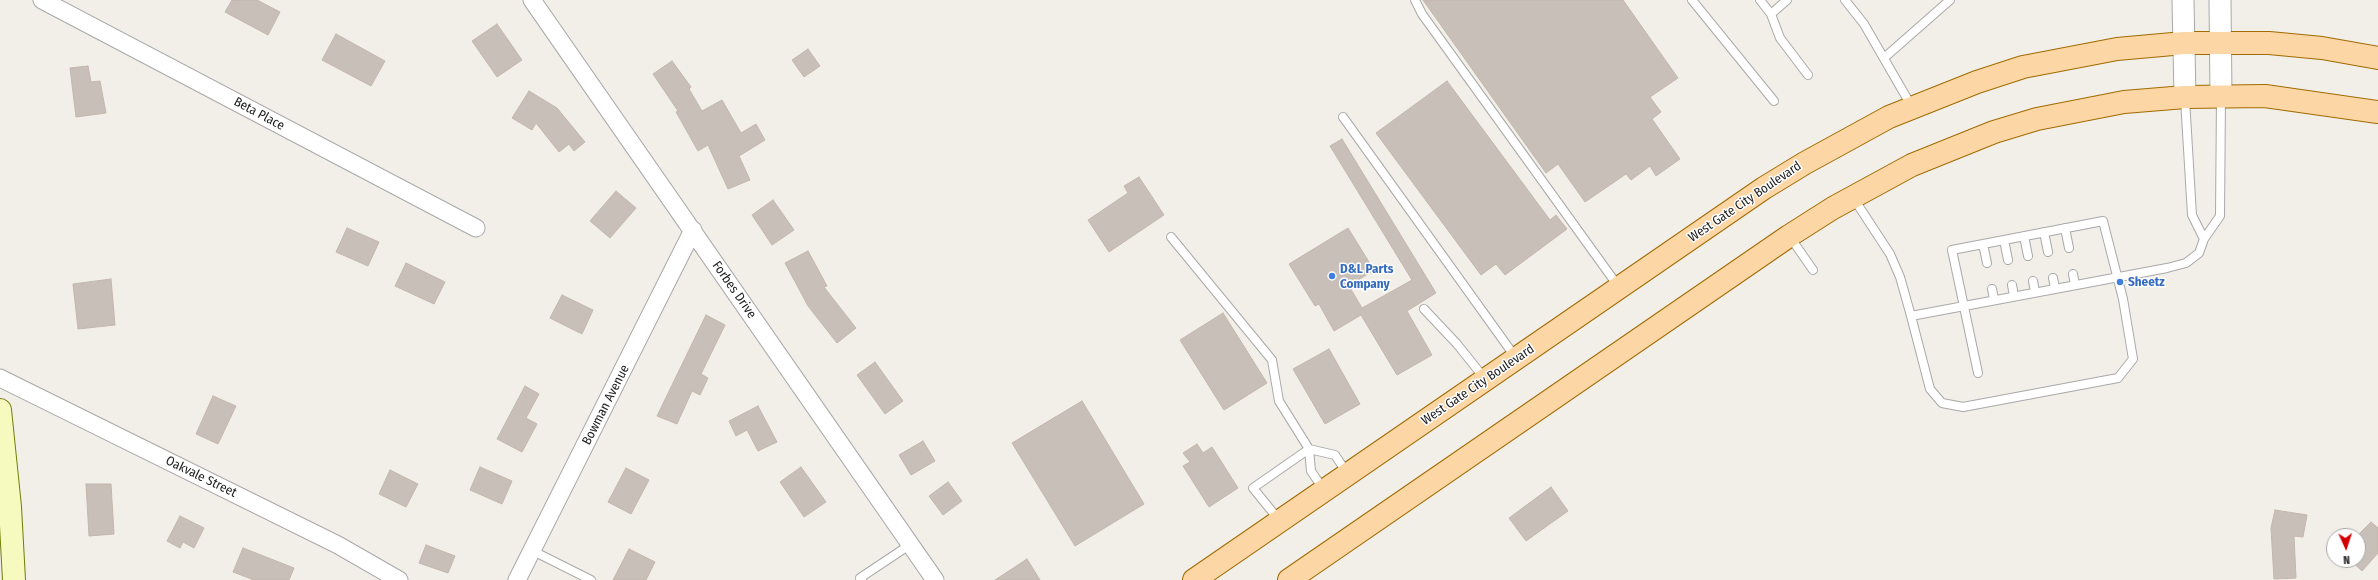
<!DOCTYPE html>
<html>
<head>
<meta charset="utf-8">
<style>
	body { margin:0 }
	#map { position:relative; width:2378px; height:580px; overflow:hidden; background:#f2efe9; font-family:"Fira Sans Condensed",sans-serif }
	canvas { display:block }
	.north { position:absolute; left:2326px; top:528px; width:40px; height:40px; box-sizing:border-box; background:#fff; border:1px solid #a7a7a7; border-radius:50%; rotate:177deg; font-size:11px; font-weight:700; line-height:16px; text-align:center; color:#222 }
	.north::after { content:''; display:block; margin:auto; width:14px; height:18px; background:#d40000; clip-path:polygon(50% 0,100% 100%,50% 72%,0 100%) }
</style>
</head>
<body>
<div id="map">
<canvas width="2378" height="580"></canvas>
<div class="north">N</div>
</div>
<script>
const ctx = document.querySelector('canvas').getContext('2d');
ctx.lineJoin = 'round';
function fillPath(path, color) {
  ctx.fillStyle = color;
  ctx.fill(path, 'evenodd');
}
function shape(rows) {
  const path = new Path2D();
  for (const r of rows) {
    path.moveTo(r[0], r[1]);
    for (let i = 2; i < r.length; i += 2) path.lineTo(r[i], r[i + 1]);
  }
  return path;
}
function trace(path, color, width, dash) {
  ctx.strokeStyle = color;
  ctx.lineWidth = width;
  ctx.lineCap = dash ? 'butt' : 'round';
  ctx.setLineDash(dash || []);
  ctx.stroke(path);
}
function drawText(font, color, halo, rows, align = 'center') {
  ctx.font = font + ' "Fira Sans Condensed",sans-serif';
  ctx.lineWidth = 3;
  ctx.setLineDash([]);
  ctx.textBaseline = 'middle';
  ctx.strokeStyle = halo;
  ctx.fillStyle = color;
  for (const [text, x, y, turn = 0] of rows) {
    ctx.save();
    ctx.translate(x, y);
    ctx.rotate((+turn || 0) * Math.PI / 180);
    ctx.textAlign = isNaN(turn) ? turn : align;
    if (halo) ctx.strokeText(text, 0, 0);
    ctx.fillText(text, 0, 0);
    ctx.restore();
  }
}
const building = shape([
	[232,0,257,0,280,12,268,35,225,12,232,0],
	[1423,0,1623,0,1678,78,1650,97,1661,112,1652,119,1680,159,1656,176,1650,166,1631,180,1626,174,1585,202,1558,164,1546,173,1423,0],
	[497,24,522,60,497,77,472,41,497,24],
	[336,34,385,61,371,86,322,60,336,34],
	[808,49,820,66,804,77,792,60,808,49],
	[672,61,691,87,689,89,702,111,722,100,741,133,756,124,765,140,739,156,750,180,728,189,708,145,698,151,676,112,678,111,653,74,672,61],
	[88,66,91,82,100,81,106,113,76,117,70,68,88,66],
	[1447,81,1550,220,1556,215,1567,229,1505,275,1496,264,1481,275,1376,133,1447,81],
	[529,91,557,108,585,142,574,151,569,144,559,152,536,123,532,130,512,118,529,91],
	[1342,139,1436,293,1407,311,1432,355,1397,375,1361,315,1334,331,1319,304,1315,306,1289,264,1348,228,1374,270,1349,286,1362,308,1412,280,1330,146,1342,139],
	[1139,177,1164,215,1109,252,1088,220,1128,193,1124,186,1139,177],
	[616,191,636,208,610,238,590,221,616,191],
	[773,200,794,230,772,245,752,215,773,200],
	[347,228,379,242,368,266,336,252,347,228],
	[808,251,827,286,824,287,856,328,837,343,808,306,785,263,808,251],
	[406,263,445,282,434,304,395,286,406,263],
	[111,279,115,325,78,329,73,284,111,279],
	[562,295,593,310,582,334,550,318,562,295],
	[1223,313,1267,383,1224,410,1180,340,1223,313],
	[706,315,725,325,701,374,708,378,700,395,692,391,677,424,657,416,706,315],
	[1329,349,1360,404,1325,424,1293,369,1329,349],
	[875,362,903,401,885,414,857,375,875,362],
	[525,386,539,394,526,418,537,424,522,452,497,439,525,386],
	[213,396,236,406,218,444,196,434,213,396],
	[1082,401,1144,504,1075,546,1012,443,1082,401],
	[758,406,777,442,758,451,747,430,736,436,729,421,758,406],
	[923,441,935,461,911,475,899,455,923,441],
	[1197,444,1203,453,1212,447,1238,488,1209,507,1183,466,1190,462,1183,453,1197,444],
	[480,467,512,481,502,504,470,490,480,467],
	[801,467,826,502,804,517,780,482,801,467],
	[626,468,649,480,631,514,608,502,626,468],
	[390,470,418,484,406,507,379,494,390,470],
	[948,482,962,501,943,515,929,496,948,482],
	[86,484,111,484,114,534,89,536,86,484],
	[1551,487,1568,511,1526,541,1509,518,1551,487],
	[2275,510,2307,515,2303,537,2294,536,2296,578,2274,579,2271,528,2275,510],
	[180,516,204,528,194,548,183,542,180,548,167,541,180,516],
	[2371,522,2378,528,2378,553,2362,571,2350,560,2358,560,2357,536,2371,522],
	[426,545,455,556,448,573,419,563,426,545],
	[243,548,294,568,289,580,254,580,233,572,243,548],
	[629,549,655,562,646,580,613,580,629,549],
	[1027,559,1040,580,995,580,1027,559]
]);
const service = shape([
	[1415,0,1422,14,1618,286],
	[1692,0,1774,101],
	[1760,0,1771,14,1787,0],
	[1845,0,1864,24,1912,107],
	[1771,14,1780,38,1808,75],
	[1884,58,1950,0],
	[2185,99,2192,215,2204,239],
	[1343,117,1516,358],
	[1854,199,1890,254,1900,277,1911,316,2167,268,2186,263,2199,253,2204,239,2220,216,2221,97],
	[2065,228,2069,248],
	[2044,232,2048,252],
	[2024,236,2028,256],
	[1171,237,1272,360,1279,401,1309,449,1253,488,1279,520],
	[1790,237,1813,270],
	[2004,240,2008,260],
	[1983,244,1987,263],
	[2073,274,2075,285],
	[2053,278,2055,288],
	[2033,281,2035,292],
	[2012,285,2014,296],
	[1992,289,1994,299],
	[1424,309,1457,344,1485,379],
	[1911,316,1930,389,1942,403,1963,407,2118,378,2133,359,2123,299,2103,221,1952,250,1978,373],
	[1324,490,1311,471,1309,449,1335,455,1347,473],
	[533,551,591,580],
	[862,580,860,578,911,544]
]);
const minor = shape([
	[42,0,476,228],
	[532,0,935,580],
	[0,378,338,545,399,580],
	[517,580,693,230]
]);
const tertiary = shape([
	[2183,0,2185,97],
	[2220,0,2221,96]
]);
const secondary = shape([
	[0,410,10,507,14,580]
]);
const primary = shape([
	[1194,580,1764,188,1805,163,1889,117,1977,82,2023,67,2117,49,2184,43,2269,43,2322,48,2378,58],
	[1289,580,1789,236,1833,208,1912,165,1994,132,2037,119,2124,102,2185,97,2265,96,2378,112]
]);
const markers = [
	[1332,276,4,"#3f7fe0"],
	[2120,282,4,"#3f7fe0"]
];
const streetNames = [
	["Beta Place",259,114,28],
	["West Gate City Boulevard",1745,202,-34],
	["Forbes Drive",734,290,55],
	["West Gate City Boulevard",1478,385,-34],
	["Bowman Avenue",606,405,-63],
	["Oakvale Street",201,477,26]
];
const shopNames = [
	["D&L Parts",1340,269],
	["Company",1340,284],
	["Sheetz",2128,282]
];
fillPath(building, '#c7bfb8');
trace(building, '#c4b6ab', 1);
trace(service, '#a9a9a9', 10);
trace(minor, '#a9a9a9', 19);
trace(tertiary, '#a9a9a9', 23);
trace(secondary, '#707d05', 24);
trace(primary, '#a06b00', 24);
trace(service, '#fff', 8);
trace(minor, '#fff', 17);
trace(tertiary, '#fff', 21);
trace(secondary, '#f7fabf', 22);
trace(primary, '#fcd6a4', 22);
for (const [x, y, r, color] of markers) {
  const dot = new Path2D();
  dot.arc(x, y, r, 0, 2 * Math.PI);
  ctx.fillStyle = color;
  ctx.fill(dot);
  trace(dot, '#fff', 1.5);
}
drawText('13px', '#222', '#fff', streetNames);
drawText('bold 13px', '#366cbe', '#fff', shopNames, 'left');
</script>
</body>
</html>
